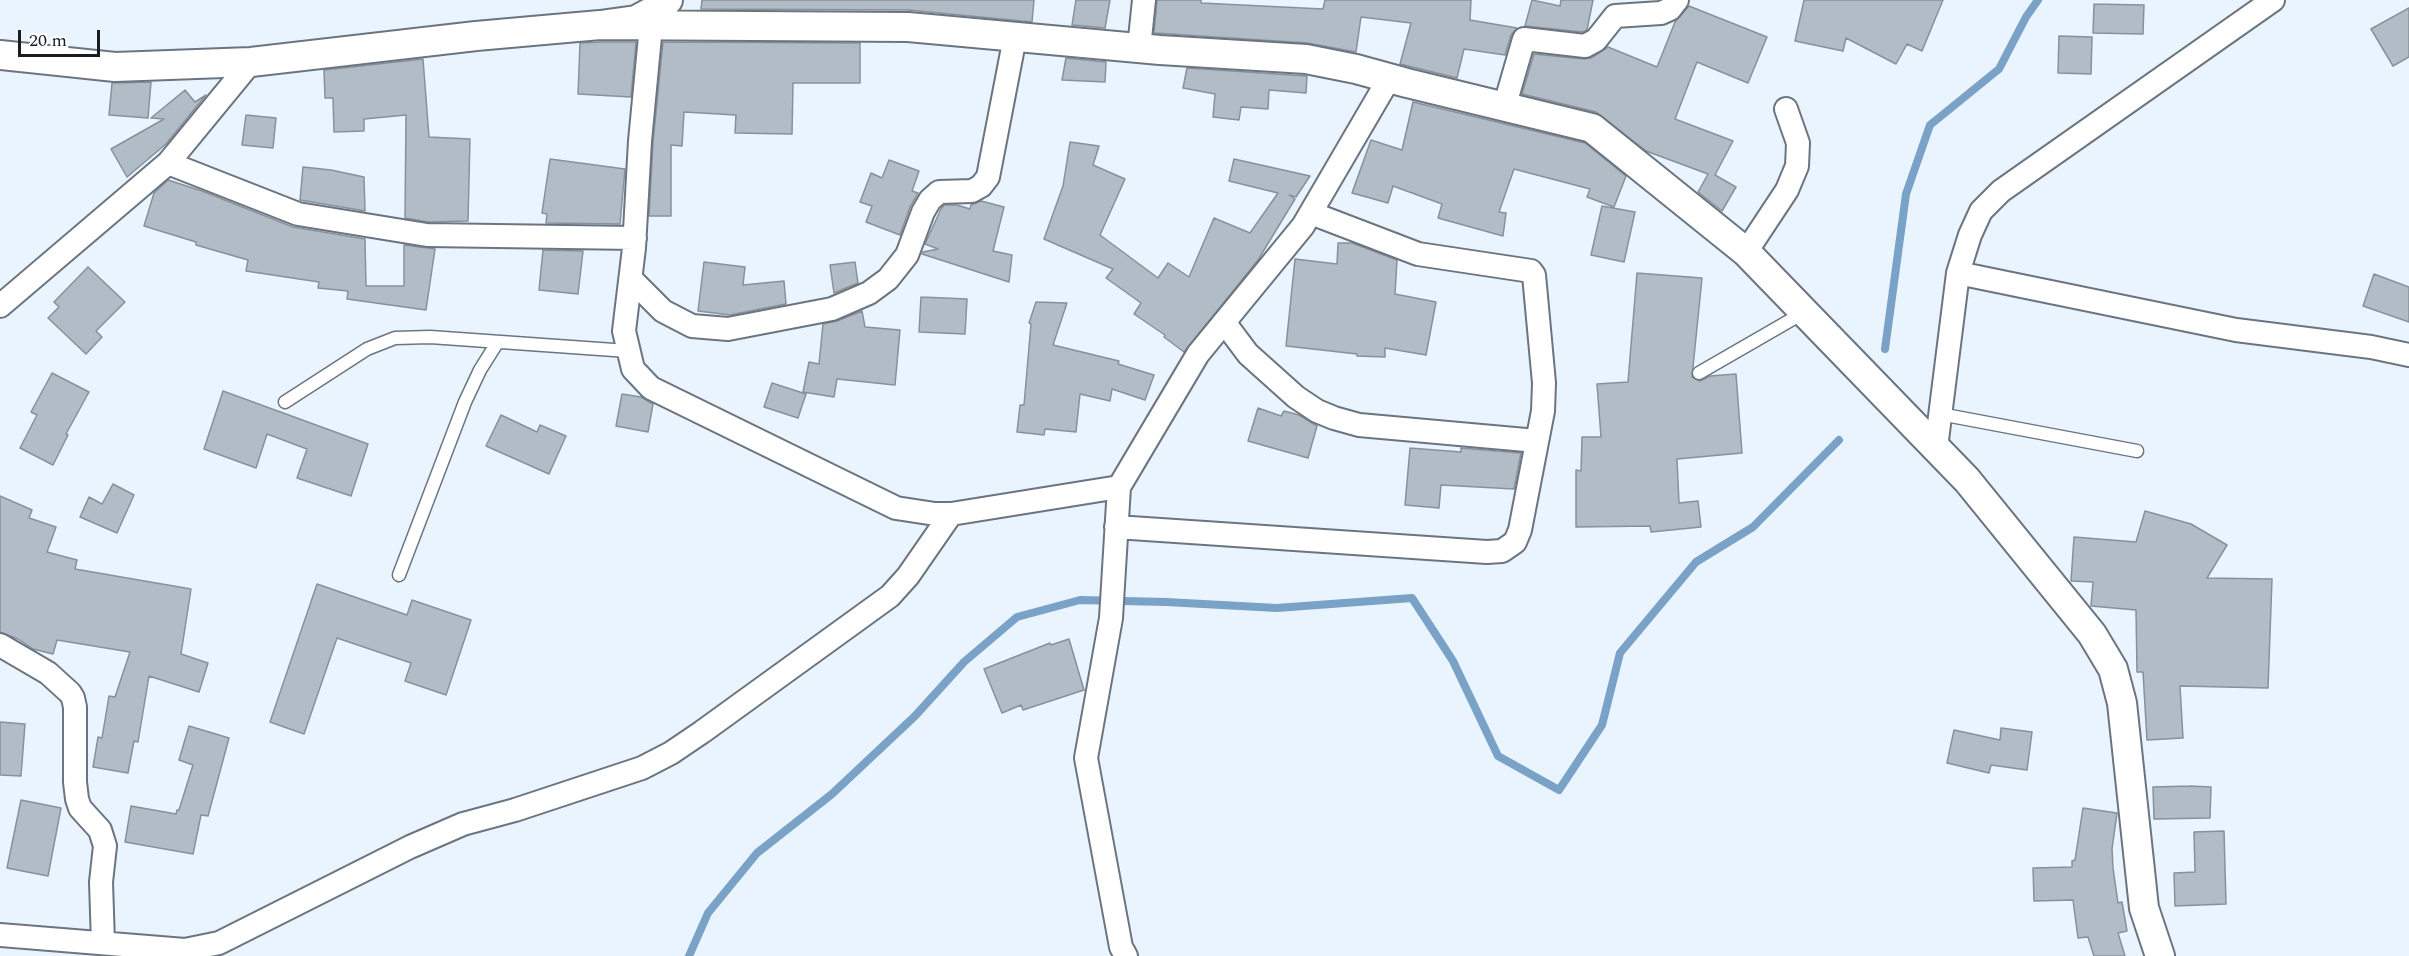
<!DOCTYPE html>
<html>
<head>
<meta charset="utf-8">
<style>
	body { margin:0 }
	#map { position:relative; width:2409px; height:956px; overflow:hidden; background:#e9f4ff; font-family:Spectral,serif }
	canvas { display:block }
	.scale { position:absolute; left:18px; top:30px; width:82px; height:27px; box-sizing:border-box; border:3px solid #191d20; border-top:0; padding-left:8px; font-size:18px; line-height:21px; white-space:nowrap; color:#191d20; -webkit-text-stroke:4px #fff; paint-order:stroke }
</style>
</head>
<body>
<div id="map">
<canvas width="2409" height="956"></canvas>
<div class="scale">20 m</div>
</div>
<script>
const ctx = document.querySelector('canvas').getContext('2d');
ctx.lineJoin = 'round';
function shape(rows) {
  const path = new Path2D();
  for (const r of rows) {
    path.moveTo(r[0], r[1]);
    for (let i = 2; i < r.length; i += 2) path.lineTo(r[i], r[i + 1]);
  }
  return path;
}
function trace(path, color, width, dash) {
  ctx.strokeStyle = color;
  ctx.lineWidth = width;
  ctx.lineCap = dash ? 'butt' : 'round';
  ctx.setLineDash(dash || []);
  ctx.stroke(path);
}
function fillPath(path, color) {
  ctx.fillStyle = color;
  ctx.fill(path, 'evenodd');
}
const stream = shape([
	[1885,349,1906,194,1930,125,1999,69,2026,17,2038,0],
	[689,956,708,913,757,853,832,794,915,716,964,662,1017,617,1080,600,1166,602,1277,608,1412,598,1453,661,1498,756,1559,790,1602,725,1620,653,1696,562,1753,527,1839,440]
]);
const building = shape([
	[702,0,1034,0,1032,22,908,10,701,9,702,0],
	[1076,0,1110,0,1105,28,1072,25,1076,0],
	[1157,0,1201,0,1201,3,1323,9,1325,0,1471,0,1470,20,1517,28,1511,35,1505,55,1464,49,1457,78,1400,64,1411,23,1361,17,1356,52,1307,43,1154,33,1157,0],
	[1532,0,1560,6,1561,0,1593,0,1587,30,1582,32,1525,26,1532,0],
	[1804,0,1943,0,1922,51,1907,44,1896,64,1846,38,1843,51,1795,41,1804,0],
	[2094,4,2144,5,2143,34,2093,33,2094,4],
	[1689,6,1767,37,1748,83,1697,62,1675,119,1733,141,1715,175,1736,187,1722,211,1698,192,1708,174,1646,151,1596,112,1522,94,1534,54,1584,59,1591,58,1608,47,1657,67,1675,22,1689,6],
	[2409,8,2409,57,2393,66,2371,29,2409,8],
	[2059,36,2092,37,2091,74,2058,73,2059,36],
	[601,42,636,42,631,97,578,94,580,43,601,42],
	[663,42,860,43,860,83,793,83,792,134,735,133,736,115,684,112,682,146,671,145,671,216,649,216,653,142,663,42],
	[1066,58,1106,62,1105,82,1062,80,1066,58],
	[423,59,429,137,470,139,468,221,428,222,405,218,406,115,364,119,364,131,334,132,333,98,325,98,324,70,423,59],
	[1187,68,1307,76,1306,93,1269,90,1268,109,1241,107,1239,120,1213,117,1215,94,1183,88,1187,68],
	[151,82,148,118,109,115,112,83,151,82],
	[185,90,195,102,206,95,166,144,127,177,111,149,164,119,151,118,185,90],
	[1413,102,1585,143,1626,176,1614,207,1587,197,1590,189,1514,169,1499,212,1506,213,1503,236,1438,218,1442,204,1393,186,1388,203,1352,193,1371,140,1402,150,1413,102],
	[246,115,276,118,273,148,242,145,246,115],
	[1070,142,1099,146,1093,165,1125,179,1100,235,1158,278,1168,263,1189,277,1214,218,1250,233,1278,193,1229,181,1234,159,1310,176,1296,197,1289,195,1295,199,1258,260,1184,352,1164,337,1165,335,1134,314,1141,303,1106,278,1113,269,1044,239,1063,186,1070,142],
	[550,159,625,169,620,224,546,223,547,214,542,213,550,159],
	[889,160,919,171,912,191,918,193,910,207,900,235,866,222,872,206,860,202,871,173,882,178,889,160],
	[303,167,331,170,364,177,365,211,300,200,303,167],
	[168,180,202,191,293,227,365,239,366,286,404,286,404,245,435,249,426,310,347,299,348,291,318,288,319,282,246,271,248,260,196,245,196,242,144,226,154,193,168,180],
	[981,201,1004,207,993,251,1012,255,1009,282,922,254,923,252,938,249,925,244,941,209,944,205,957,205,970,209,971,205,981,201],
	[1602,206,1635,212,1624,262,1591,255,1602,206],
	[1338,243,1352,243,1397,260,1395,294,1436,302,1426,355,1385,348,1385,357,1357,356,1357,354,1286,346,1295,259,1337,264,1338,243],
	[543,250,583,251,578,294,539,290,543,250],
	[704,262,745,267,743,285,784,281,786,304,730,315,698,311,704,262],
	[855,262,858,283,834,293,830,265,855,262],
	[88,267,125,302,96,331,102,337,86,354,48,318,59,307,54,302,88,267],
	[1637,273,1702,278,1692,377,1700,381,1710,376,1736,374,1742,453,1677,459,1679,503,1698,501,1701,527,1651,532,1650,526,1576,527,1576,470,1581,471,1582,437,1601,437,1597,384,1628,382,1637,273],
	[2374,274,2409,287,2409,322,2363,306,2374,274],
	[921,297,967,299,965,334,919,332,921,297],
	[1036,302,1067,303,1053,345,1119,361,1118,364,1154,375,1145,400,1112,389,1110,401,1080,394,1076,432,1045,429,1044,435,1017,432,1020,405,1024,405,1031,324,1029,323,1036,302],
	[862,311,865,327,900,330,895,385,837,379,834,397,803,392,809,362,819,364,823,324,837,321,862,311],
	[52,373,89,392,66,434,68,435,53,465,20,448,37,415,31,412,52,373],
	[772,383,806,394,798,418,764,407,772,383],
	[223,391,368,444,351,496,297,478,307,449,267,434,256,468,204,449,223,391],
	[622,394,641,397,653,404,648,432,616,426,622,394],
	[1258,408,1281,416,1284,411,1299,415,1317,426,1308,458,1248,441,1258,408],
	[501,415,537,432,540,425,566,436,549,474,486,446,501,415],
	[1410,448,1461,452,1461,448,1521,453,1514,489,1441,485,1439,508,1405,505,1410,448],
	[113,484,134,495,117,533,80,517,89,497,102,504,113,484],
	[0,496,32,510,29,518,56,527,47,552,77,560,75,569,191,589,181,654,208,663,199,692,149,676,138,742,134,741,128,773,93,767,98,737,102,738,109,696,115,697,130,652,57,640,53,654,33,649,18,639,0,632,0,496],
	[2145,511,2191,524,2227,545,2207,578,2272,579,2268,688,2180,686,2183,738,2147,740,2143,672,2137,672,2136,610,2091,606,2093,582,2071,581,2074,537,2136,542,2145,511],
	[317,584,407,615,412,600,471,620,446,695,405,681,411,663,337,638,304,734,270,722,317,584],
	[1069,639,1084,690,1023,710,1021,705,1002,713,984,669,1050,643,1051,645,1069,639],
	[0,722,25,724,21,776,0,775,0,722],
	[189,726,229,738,208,816,201,815,193,854,125,842,131,806,176,814,177,810,179,810,193,765,179,760,189,726],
	[2001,728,2032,732,2027,770,1991,765,1989,773,1947,763,1954,730,2000,740,2001,728],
	[2190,786,2211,787,2210,818,2154,819,2153,787,2190,786],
	[21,800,61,808,48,876,7,868,21,800],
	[2083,808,2117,813,2112,849,2113,868,2118,903,2122,902,2127,931,2118,933,2125,956,2094,956,2088,937,2078,938,2073,900,2034,901,2033,868,2072,867,2072,861,2075,860,2083,808],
	[2224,831,2226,904,2175,906,2174,873,2195,872,2194,832,2224,831]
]);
const service = shape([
	[1699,373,1803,313],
	[285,402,367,349,395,338,430,337,628,351],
	[1940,414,2137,451],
	[399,575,465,402,480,370,497,343]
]);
const minor = shape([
	[651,26,640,141,634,248,624,331,633,369,651,388,896,508,935,514,951,514,1119,487],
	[1139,48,1144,0],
	[1504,108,1524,39,1585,46,1596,40,1615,16,1661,13,1670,9,1677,0],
	[168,163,298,214,427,235,635,238],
	[1746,252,1787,190,1797,166,1798,143,1786,109],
	[1958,273,2236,330,2371,347,2409,355],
	[631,279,663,311,692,326,728,329,832,309,869,293,888,279,907,255,923,212,930,200,939,192,972,191,981,186,988,177,1015,37],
	[0,306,168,163,251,62],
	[1224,322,1248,354,1296,397,1317,411,1334,418,1359,425,1537,441],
	[1936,448,1958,273,1970,235,1981,211,2001,191,2273,0],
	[1116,527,1487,552,1502,551,1515,542,1520,530,1543,411,1544,383,1534,275,1531,271,1418,254,1311,213],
	[0,645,48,673,70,693,73,698,75,707,75,782,77,799,80,808,100,830,105,846,101,882,103,943],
	[0,935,185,950,219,943,410,847,463,824,515,810,642,768,671,753,702,732,890,596,908,576,951,514],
	[1126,956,1121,947,1086,758,1111,618,1119,487,1198,354,1303,226,1390,77]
]);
const tertiary = shape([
	[600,25,908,27,1160,50,1306,59,1356,69,1407,83,1592,128,1746,252,1967,480,2092,634,2113,669,2122,703,2144,908,2160,956],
	[0,55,115,67,251,62,476,36,600,25,636,20,662,6,668,0]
]);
trace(stream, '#7aa1c6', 8);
fillPath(building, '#b1bcc6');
trace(building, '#87919a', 1.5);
trace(service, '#6c757f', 15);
trace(minor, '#6c757f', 26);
trace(tertiary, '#6c757f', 32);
trace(service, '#fff', 12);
trace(minor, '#fff', 22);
trace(tertiary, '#fff', 28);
</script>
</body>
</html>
